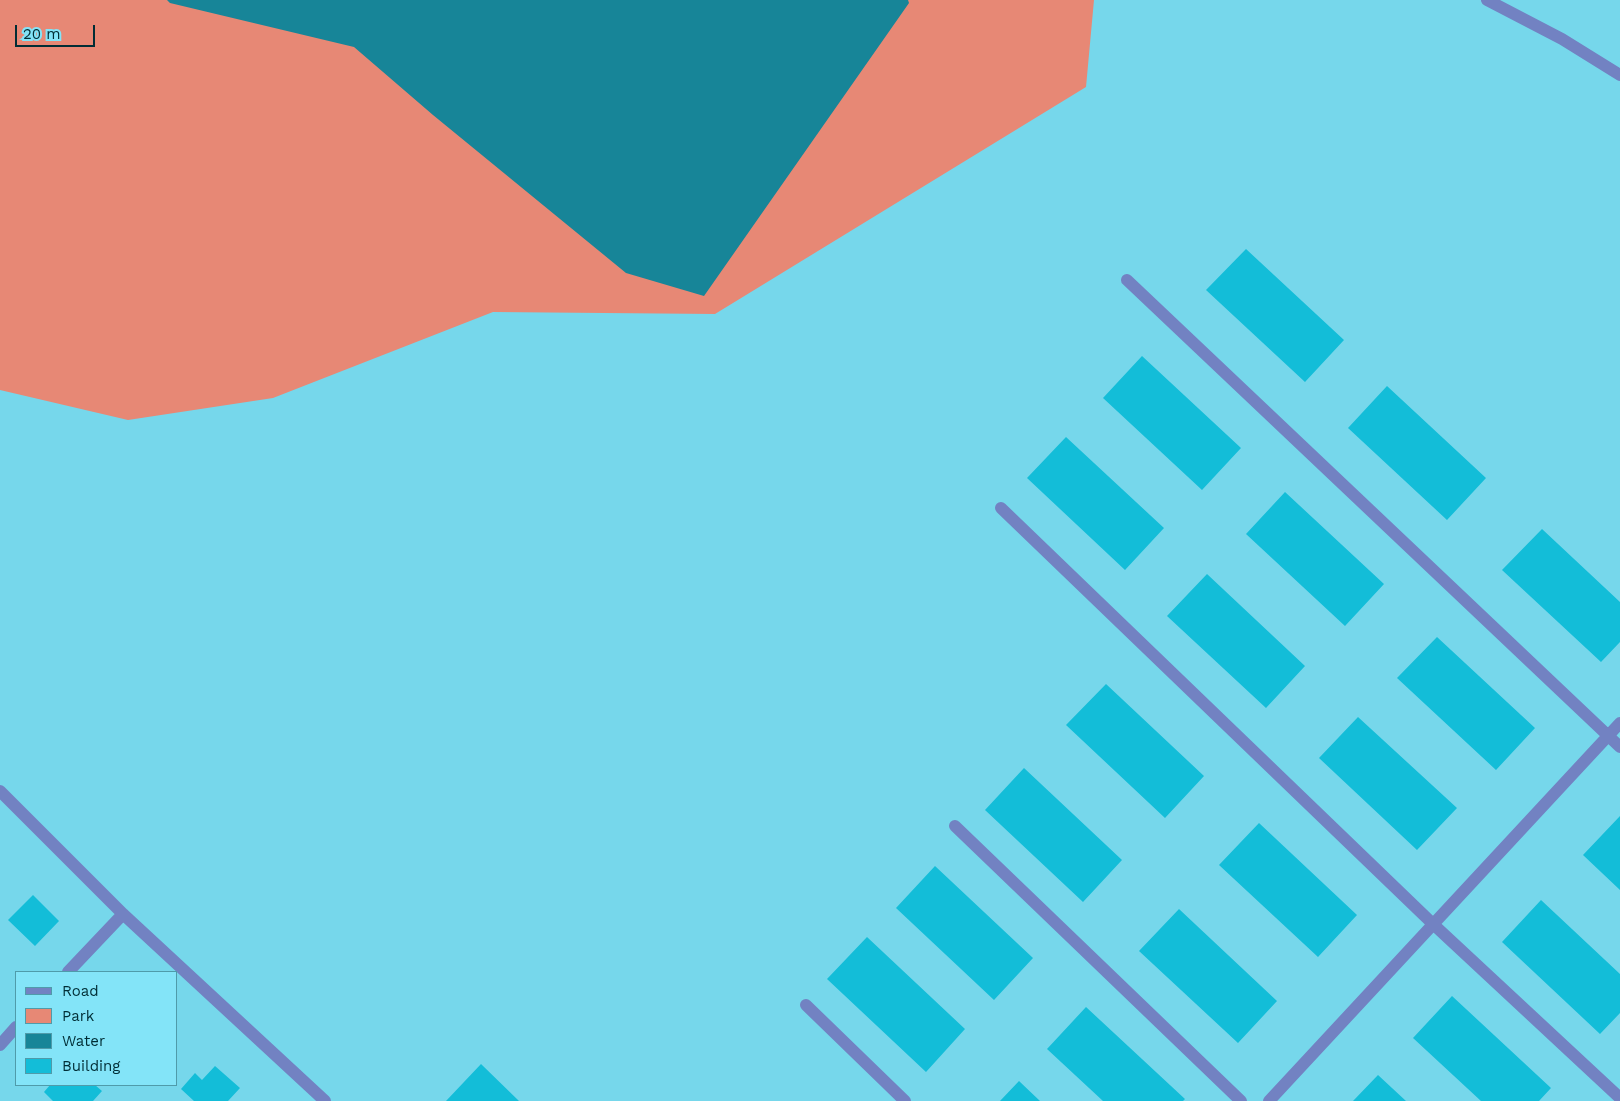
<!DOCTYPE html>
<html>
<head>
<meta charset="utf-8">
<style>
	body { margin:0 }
	#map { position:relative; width:1620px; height:1101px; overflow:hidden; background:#76d7eb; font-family:"Work Sans",sans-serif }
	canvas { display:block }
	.legend { position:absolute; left:15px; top:971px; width:162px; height:115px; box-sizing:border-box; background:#83e4f8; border:1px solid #4f9baa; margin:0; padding:6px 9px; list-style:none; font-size:15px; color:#002d35 }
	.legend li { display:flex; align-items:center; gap:10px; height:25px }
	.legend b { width:25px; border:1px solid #4f9baa }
	.scale { position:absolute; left:15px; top:25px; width:80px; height:22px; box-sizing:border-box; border:2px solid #002d35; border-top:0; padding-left:6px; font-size:15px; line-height:18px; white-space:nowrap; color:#002d35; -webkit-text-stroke:4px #83e4f8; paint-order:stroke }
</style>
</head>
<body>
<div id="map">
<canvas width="1620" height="1101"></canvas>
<ul class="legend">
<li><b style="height:6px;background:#7282c2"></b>Road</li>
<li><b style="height:14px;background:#e78875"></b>Park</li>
<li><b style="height:14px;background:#178598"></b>Water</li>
<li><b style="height:14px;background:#13bdd8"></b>Building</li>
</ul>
<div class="scale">20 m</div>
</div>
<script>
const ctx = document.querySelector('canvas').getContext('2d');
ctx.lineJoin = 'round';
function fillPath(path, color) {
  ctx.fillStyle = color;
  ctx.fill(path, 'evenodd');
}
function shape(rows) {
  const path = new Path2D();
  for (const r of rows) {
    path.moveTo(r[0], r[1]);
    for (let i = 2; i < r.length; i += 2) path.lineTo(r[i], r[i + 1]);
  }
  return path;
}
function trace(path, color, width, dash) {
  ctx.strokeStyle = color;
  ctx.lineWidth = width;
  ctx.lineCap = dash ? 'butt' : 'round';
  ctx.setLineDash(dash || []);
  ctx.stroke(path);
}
const green = shape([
	[0,0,1094,0,1086,87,715,314,493,312,273,398,128,420,0,390]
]);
const water = shape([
	[167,0,908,0,909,3,704,296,626,273,433,115,354,47,170,3]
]);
const building = shape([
	[1246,249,1344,340,1305,382,1206,290],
	[1142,356,1241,448,1202,490,1103,398],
	[1387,386,1486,478,1447,520,1348,428],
	[1066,437,1164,528,1125,570,1027,478],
	[1285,492,1384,584,1345,626,1246,534],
	[1542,529,1620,602,1620,642,1601,662,1502,570],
	[1207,574,1305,666,1266,708,1167,616],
	[1437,637,1535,728,1496,770,1397,678],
	[1106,684,1204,776,1165,818,1066,725],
	[1358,717,1457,808,1417,850,1319,758],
	[1024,768,1122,860,1083,902,985,810],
	[1620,816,1620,890,1583,855],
	[1259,823,1357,915,1318,957,1219,865],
	[935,866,1033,958,994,1000,896,908],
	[33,895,59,921,35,946,8,920],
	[1541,900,1620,974,1620,1013,1600,1034,1502,942],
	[1179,909,1277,1001,1238,1043,1139,951],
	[867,937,965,1029,926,1072,827,979],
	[1452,996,1551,1088,1539,1101,1481,1101,1413,1038],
	[1086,1007,1185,1099,1183,1101,1103,1101,1047,1049],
	[481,1064,519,1101,446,1101],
	[215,1066,240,1088,228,1101,194,1101,181,1089,195,1073,202,1080],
	[1378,1075,1406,1101,1353,1101],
	[1019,1081,1040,1101,1000,1101],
	[50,1085,95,1085,102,1091,93,1101,53,1101,44,1092]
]);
const minor = shape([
	[1487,0,1562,39,1620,75],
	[1127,280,1620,747],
	[1001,508,1433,924,1620,1098],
	[0,791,123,914,325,1101],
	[955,826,1241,1101],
	[68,972,123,914],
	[806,1005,905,1101],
	[0,1045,16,1027],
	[1269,1101,1620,723]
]);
fillPath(green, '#e78875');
fillPath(water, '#178598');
fillPath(building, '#13bdd8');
trace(minor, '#7282c2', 12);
</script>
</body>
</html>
